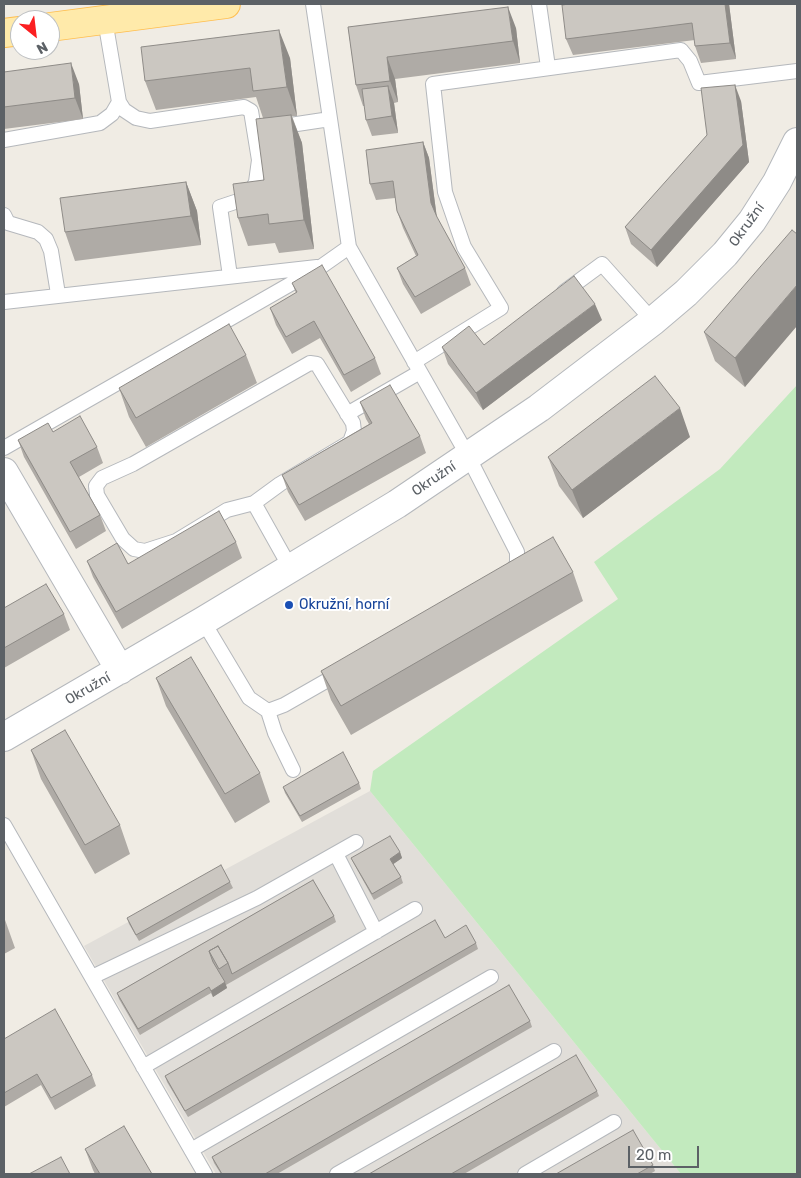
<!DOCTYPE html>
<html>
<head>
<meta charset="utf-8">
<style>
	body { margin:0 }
	#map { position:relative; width:801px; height:1178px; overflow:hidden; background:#f0ece4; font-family:Rubik,sans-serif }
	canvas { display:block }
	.frame { position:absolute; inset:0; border:5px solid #5c6166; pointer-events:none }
	.north { position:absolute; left:10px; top:10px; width:50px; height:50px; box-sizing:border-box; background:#fff; border:1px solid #bec0c2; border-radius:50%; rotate:151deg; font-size:14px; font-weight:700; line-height:20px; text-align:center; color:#5c6166 }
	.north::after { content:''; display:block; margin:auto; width:18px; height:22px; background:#fb1f21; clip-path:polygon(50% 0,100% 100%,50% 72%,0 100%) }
	.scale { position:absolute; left:628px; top:1146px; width:71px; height:22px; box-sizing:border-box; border:2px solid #5c6166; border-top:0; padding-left:6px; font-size:15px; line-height:18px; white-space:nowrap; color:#5c6166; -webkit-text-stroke:4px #fff; paint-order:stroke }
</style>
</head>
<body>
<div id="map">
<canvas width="801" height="1178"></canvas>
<div class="frame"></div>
<div class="north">N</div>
<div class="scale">20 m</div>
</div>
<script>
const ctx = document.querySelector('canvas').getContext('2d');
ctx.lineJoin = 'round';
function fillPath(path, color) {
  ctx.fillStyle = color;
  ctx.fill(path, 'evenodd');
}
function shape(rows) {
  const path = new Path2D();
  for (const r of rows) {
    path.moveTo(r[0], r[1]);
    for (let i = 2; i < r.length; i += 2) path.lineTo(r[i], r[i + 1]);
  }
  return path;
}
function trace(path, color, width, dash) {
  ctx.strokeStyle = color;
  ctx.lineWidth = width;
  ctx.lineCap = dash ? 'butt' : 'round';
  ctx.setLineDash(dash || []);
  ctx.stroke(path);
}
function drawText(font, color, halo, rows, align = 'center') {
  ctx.font = font + ' Rubik,sans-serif';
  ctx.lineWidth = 4;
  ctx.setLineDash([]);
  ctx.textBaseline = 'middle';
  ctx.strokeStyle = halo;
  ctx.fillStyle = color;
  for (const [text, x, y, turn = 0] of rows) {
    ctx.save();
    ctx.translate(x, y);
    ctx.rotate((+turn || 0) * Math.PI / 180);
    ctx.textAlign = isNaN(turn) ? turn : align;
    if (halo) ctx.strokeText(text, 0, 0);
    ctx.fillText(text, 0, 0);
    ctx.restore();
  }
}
const industrial = shape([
	[370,791,681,1174,216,1174,84,946]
]);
const green = shape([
	[797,385,797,1174,681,1174,370,791,373,771,618,599,594,562,720,469]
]);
const service = shape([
	[313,4,349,247,468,456,517,552,517,564,509,574],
	[539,4,548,67],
	[105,20,119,102,124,110,136,118,150,121,244,107,251,111,259,160,256,182,250,193,238,201,220,207,230,276],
	[277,127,330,119],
	[4,140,100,123,112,114,119,102],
	[4,215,8,223,38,232,46,239,51,251,58,294],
	[564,292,602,264,653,321],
	[4,302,317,267],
	[414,362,501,308,464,247,445,192,433,84,681,50,690,61,699,83,797,71],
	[310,363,317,364,353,423,354,431,350,442,280,484,254,503,227,510,176,541,145,551,134,549,123,539,97,495,96,486,102,478,133,464,310,363],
	[347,414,420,372],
	[4,448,322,266,349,247],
	[254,503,291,569],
	[203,621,249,698,268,711,275,733,293,770],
	[268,711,284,705,340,673],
	[4,825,205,1174],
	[336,854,376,932],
	[92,977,257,898,356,842],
	[143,1067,415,909],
	[191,1150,491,977],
	[337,1174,554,1051],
	[525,1174,614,1122]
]);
const minor = shape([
	[4,472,120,670],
	[4,737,203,621,397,504,539,408,653,321,686,293,725,254,752,221,777,182,797,142]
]);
const primary = shape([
	[50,27,226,4],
	[4,33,20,31]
]);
const wall = shape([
	[729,4,736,59,701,63,695,46,695,40,573,55,566,39],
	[348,27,516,28,520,63,395,79,398,102,394,103,398,133,372,136,366,120,365,106,363,106,356,85],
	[290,58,297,116,292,116,302,143,314,249,279,253,275,243,248,246,238,218,264,180,263,118,256,97,156,110,145,81],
	[4,72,79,84,83,119,4,129],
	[741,101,749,162,657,267,631,244,625,227],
	[423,142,429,158,437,218,465,268,471,285,421,314,403,284,397,268,416,256,403,228,397,211,395,198,376,200,370,184],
	[186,182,197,211,201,245,75,261,65,232],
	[797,234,745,387,715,361,704,332],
	[292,283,375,358,381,374,351,392,320,338,292,354,276,325,270,308,296,293],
	[602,320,483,410,448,364,442,347,484,345],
	[246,355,257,383,146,447,129,417,119,388],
	[360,402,420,436,426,453,305,521,288,492,282,475,369,424,366,419],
	[53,432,97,447,103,463,79,477,100,515,106,531,76,549,24,457,18,440],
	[690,437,583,518,559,486,548,457],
	[236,542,242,558,122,629,93,577,87,561,128,564],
	[573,572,583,601,351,735,331,700,321,671],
	[4,608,64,614,70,630,4,668],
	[156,678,260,773,270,802,235,823,166,706],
	[31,750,120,825,130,854,95,874,41,779],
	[359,783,361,789,302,822,285,793,283,787],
	[400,852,402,858,393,864,401,877,403,883,374,900,354,864,351,858],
	[313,880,334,916,336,922,226,985,227,988,213,997,211,993,140,1035,119,999,117,993],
	[230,882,233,888,139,941,129,924,127,918],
	[4,917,15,948,4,954],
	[445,938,476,943,478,949,188,1117,167,1082,165,1076],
	[530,1021,532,1027,277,1174,221,1174,214,1163,212,1157],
	[4,1039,92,1075,96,1086,55,1110,41,1085,4,1107],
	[597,1091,599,1096,464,1174,369,1174],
	[85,1149,152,1174,95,1174,93,1170],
	[653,1165,655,1171,650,1174,556,1174]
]);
const shadedWall = shape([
	[725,4,729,4,736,59,730,43],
	[508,7,516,28,520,63,513,41],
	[279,30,290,58,297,116,287,87],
	[387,57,395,79,398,102,390,81],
	[71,63,79,84,83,119,75,98],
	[735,85,741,101,749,162,657,267,651,250],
	[388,86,394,103,398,133,392,116],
	[291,115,302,143,314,249,304,220],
	[423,142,429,158,437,219,431,203],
	[186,182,197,211,201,245,191,216],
	[797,285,797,326,745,387,735,358],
	[595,304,602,320,483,410,476,393],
	[680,408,690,437,583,518,572,490],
	[400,852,402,858,392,865,390,859],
	[225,982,227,988,213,997,211,991]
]);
const building = shape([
	[569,4,725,4,730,43,695,46,692,23,566,39,562,5,569,4],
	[508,7,513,41,387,57,390,81,356,85,348,27,508,7],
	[279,30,287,87,253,91,250,68,145,81,141,47,279,30],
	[71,63,75,98,4,107,4,72,71,63],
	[735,85,743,145,651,250,625,227,707,135,701,88,735,85],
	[388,86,392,116,366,120,362,89,388,86],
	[291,115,304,220,269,224,268,214,238,218,233,184,264,180,256,119,291,115],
	[423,142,431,203,437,217,465,268,415,297,397,268,418,255,397,211,393,181,370,184,366,150,423,142],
	[186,182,191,216,65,232,60,198,186,182],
	[792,230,797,234,797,285,735,358,704,332,792,230],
	[322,265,375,358,344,375,314,321,286,337,270,308,297,292,292,283,322,265],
	[574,276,595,304,476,393,442,347,469,326,484,345,574,276],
	[229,324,246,355,136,418,119,388,229,324],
	[655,376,680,408,572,490,548,457,655,376],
	[390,385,420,436,299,505,282,475,372,423,360,402,390,385],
	[80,416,97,447,70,462,100,515,70,532,18,440,48,423,53,432,80,416],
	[219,511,236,542,116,612,87,561,117,543,128,564,219,511],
	[553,537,573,572,341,706,321,671,553,537],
	[46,584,64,614,4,648,4,608,46,584],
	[191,657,260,773,225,794,156,678,191,657],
	[65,730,120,825,85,845,31,750,65,730],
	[343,752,359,783,300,816,283,787,343,752],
	[390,836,400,852,390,859,401,877,372,894,351,858,390,836],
	[221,865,230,882,136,935,127,918,221,865],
	[313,880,334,916,232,974,228,963,218,946,209,951,213,962,225,982,211,991,209,987,138,1029,117,993,313,880],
	[435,920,445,938,466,925,476,943,185,1111,165,1076,435,920],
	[218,946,228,963,219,969,209,951,218,946],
	[509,985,530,1021,265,1174,222,1174,212,1157,509,985],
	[55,1009,92,1075,51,1098,37,1074,4,1093,4,1039,55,1009],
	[576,1055,597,1091,451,1174,369,1174,576,1055],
	[124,1126,152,1174,100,1174,85,1149,124,1126],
	[633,1130,653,1165,637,1174,556,1174,633,1130],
	[61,1157,70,1174,29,1174,61,1157]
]);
const markers = [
	[289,605,5,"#1a4fb4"]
];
const streetNames = [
	["Okružní",747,225,-54],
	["Okružní",434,479,-34],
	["Okružní",88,689,-30]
];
const transitNames = [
	["Okružní, horní",299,605]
];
fillPath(industrial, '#e1ded9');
fillPath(green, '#c2eabe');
trace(service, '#b5b8bc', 16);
trace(minor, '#b5b8bc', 30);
trace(primary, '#ffbe4e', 30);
trace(service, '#fff', 14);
trace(minor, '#fff', 28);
trace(primary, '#ffeaaa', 28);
fillPath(wall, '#afaba6');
fillPath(shadedWall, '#8e8b87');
fillPath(building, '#cbc7c1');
trace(building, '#8e8b87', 1);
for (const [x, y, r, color] of markers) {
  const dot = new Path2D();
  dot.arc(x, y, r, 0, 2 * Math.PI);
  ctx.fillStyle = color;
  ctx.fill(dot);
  trace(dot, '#fff', 2);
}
drawText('14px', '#5c6166', '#fff', streetNames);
drawText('14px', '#164399', '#fff', transitNames, 'left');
</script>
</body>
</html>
